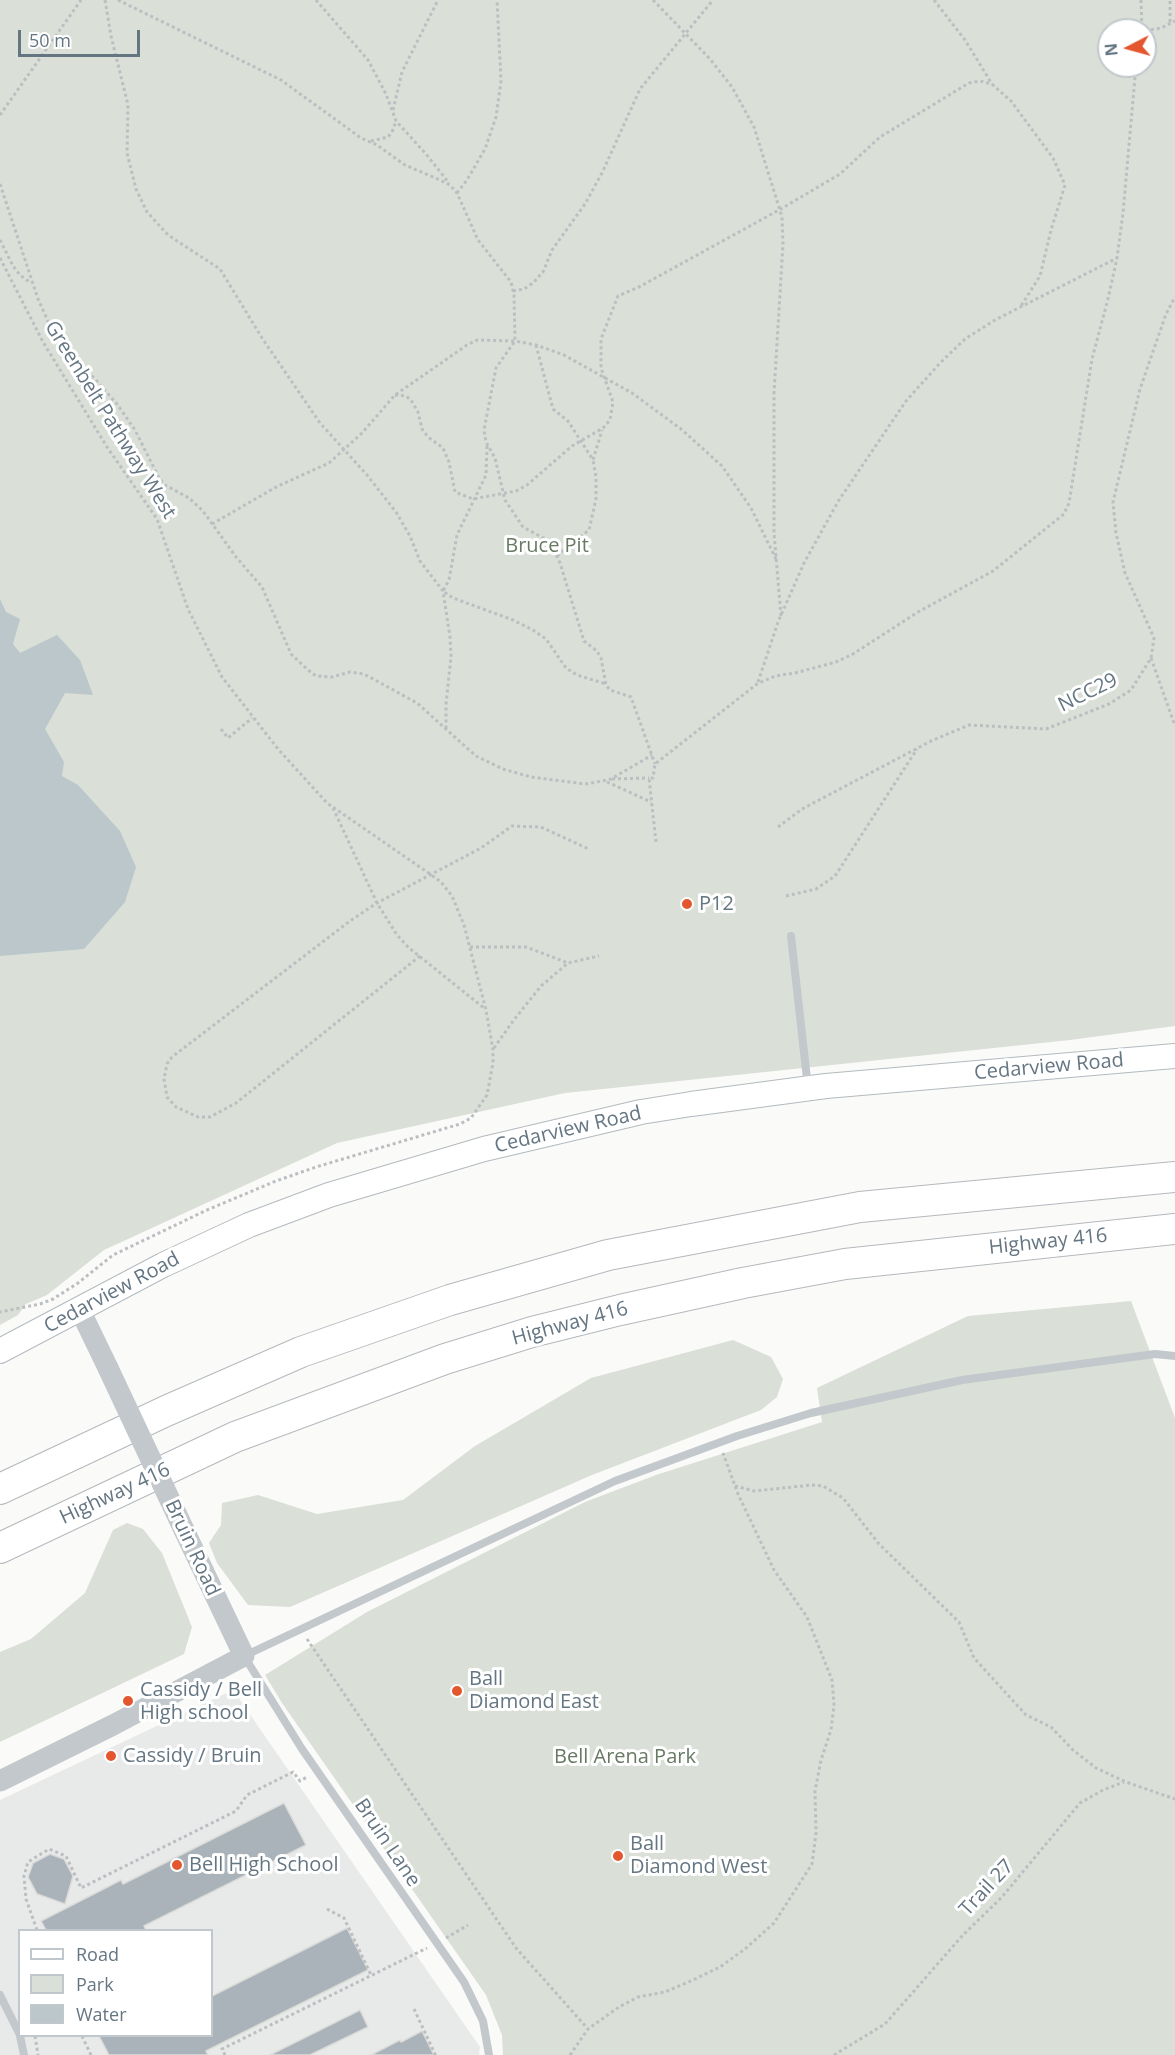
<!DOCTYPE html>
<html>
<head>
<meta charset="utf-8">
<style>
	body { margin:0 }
	#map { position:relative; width:1175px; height:2055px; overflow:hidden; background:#fafaf8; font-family:"Open Sans",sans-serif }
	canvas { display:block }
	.legend { position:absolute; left:18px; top:1929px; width:195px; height:108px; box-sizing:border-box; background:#fff; border:2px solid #c1c8cd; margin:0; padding:8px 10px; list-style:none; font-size:18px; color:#657683 }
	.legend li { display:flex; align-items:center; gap:12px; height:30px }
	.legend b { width:30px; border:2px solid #c1c8cd }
	.north { position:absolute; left:1097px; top:18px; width:60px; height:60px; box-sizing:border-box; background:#fff; border:2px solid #c1c8cd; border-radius:50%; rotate:264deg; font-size:16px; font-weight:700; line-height:24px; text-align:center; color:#657683 }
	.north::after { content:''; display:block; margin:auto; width:21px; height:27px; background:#e4572e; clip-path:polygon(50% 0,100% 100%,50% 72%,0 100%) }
	.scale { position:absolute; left:18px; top:30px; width:122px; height:27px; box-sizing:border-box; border:3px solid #657683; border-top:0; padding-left:8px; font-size:18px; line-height:21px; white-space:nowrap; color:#657683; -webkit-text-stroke:4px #fff; paint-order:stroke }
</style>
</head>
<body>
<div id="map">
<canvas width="1175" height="2055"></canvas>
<ul class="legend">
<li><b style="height:8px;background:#fff"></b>Road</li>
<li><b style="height:16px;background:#dadfd7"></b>Park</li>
<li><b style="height:16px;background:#bbc7cb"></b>Water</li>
</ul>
<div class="north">N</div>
<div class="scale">50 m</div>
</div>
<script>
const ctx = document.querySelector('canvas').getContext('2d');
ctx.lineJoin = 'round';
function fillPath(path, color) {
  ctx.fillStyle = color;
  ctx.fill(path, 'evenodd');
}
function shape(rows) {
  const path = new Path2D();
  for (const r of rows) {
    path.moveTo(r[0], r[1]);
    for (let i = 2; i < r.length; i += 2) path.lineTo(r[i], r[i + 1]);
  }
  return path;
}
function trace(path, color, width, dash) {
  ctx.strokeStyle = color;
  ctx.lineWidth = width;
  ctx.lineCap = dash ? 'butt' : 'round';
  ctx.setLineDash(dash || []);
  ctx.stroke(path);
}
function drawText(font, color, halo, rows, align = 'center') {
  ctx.font = font + ' "Open Sans",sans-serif';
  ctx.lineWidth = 6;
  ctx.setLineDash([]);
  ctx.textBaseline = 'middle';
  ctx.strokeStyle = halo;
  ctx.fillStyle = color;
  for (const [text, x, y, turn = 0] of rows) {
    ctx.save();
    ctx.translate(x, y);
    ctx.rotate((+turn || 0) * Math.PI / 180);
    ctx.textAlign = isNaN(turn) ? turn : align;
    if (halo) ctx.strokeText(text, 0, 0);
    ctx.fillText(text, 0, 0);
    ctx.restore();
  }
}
const built = shape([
	[233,1690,480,2047,479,2055,0,2055,0,1800],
	[20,1930,212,1930,212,2036,20,2036]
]);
const green = shape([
	[0,0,1175,0,1175,1026,1070,1040,565,1093,337,1143,104,1250,47,1295,26,1304,18,1315,0,1325],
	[1109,30,1145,30,1145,66,1109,66],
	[1131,1301,1175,1418,1175,2055,503,2055,502,2035,486,1995,282,1703,265,1675,367,1612,585,1502,656,1475,822,1422,817,1388,968,1316],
	[733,1340,771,1357,783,1379,777,1397,761,1410,592,1475,290,1607,248,1605,217,1563,209,1543,221,1525,222,1503,258,1495,317,1514,403,1500,475,1446,591,1378],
	[127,1523,143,1529,162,1553,192,1627,184,1654,0,1742,0,1652,31,1639,85,1593,113,1530]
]);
const water = shape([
	[0,599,6,612,20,619,13,644,20,653,57,635,80,660,93,695,65,693,45,729,64,762,62,776,78,785,120,831,136,867,125,902,84,949,0,956]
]);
const building = shape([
	[284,1803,306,1845,144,1926,146,1930,46,1930,41,1921,121,1880,123,1884,284,1803],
	[50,1854,64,1859,73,1876,65,1904,37,1894,28,1877,33,1863,50,1854],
	[347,1928,368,1970,206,2051,208,2055,109,2055,99,2036,212,2036,212,1996,347,1928],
	[360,2010,368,2027,310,2055,270,2055,360,2010],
	[422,2031,434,2055,371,2055,400,2040,401,2042,422,2031]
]);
const path = shape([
	[105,0,111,36,128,105,127,153,136,189,147,212,168,235,220,269,262,338,320,423,367,475,396,512,410,536,420,561,443,591,450,637,451,657,446,704,446,729],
	[118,0,281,80,361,138,377,145,405,165,440,180,450,185,457,193,478,240,511,282,514,295,515,341,496,368,484,430,486,442,495,458,505,500,523,527,547,540,553,548,560,563,584,641,597,651,601,658,606,685,610,690,631,697,655,764],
	[316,0,368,60,386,94,396,121,426,154,449,183],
	[653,0,710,59,732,87,754,127,782,217,783,244,774,393,774,533,781,616],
	[934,0,965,40,992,84],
	[1141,0,1142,30],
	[1170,22,1170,0],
	[1145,31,1161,28,1175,21],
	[393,110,402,72,438,0],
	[0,115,81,0],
	[371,141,388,137,392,132,396,121],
	[0,184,38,299,52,330,63,348,95,379,117,404,135,430,159,478,165,485,189,498,203,511,236,557,262,587,291,654,308,670,316,676,332,677,350,672,364,674,417,703,476,756,503,769,531,777,585,784,597,782,611,779,652,755],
	[457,193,467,180,485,149,496,117,501,81,497,0],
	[0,240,13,266,20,275,31,283],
	[0,258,43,342,107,447,157,519,188,609,222,677,278,749,327,803,430,874,441,882,452,896,464,925,486,1010,493,1050,493,1063,487,1095,471,1118,460,1124,316,1167,276,1181,207,1210,113,1255,78,1283,53,1299,40,1304,0,1312],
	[513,291,524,289,533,283,543,272,552,250,585,204,603,171,640,89,713,0],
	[536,345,553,409,568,421,593,460,602,430],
	[395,395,406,396,411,400,418,412,422,429,428,437,443,448,449,462,455,492,473,499,516,491,527,485,572,446,603,428,610,420,613,402,601,368,601,339,618,296,639,287,779,210,840,174,880,137,969,83,980,81,992,84,1011,101,1053,158,1065,185,1051,230,1040,276,1021,306],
	[487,446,486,475,457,535,449,580,443,591,453,598,513,620,533,630,546,639,566,668,577,675,606,684],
	[212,524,278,486,329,463,362,433,395,395,467,345,477,340,515,341,536,345,564,355,632,393,681,429,722,466,751,508,776,559],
	[557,556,589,530,596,499,596,477,593,460],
	[1151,658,1175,726],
	[758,682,778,622,804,563,839,500,906,401,940,363,965,339,995,320,1117,258],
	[221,729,228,738,252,718],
	[612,779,649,778],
	[607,782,651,802],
	[333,808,377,903,397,935,409,948,484,1008],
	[778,827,802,809,931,741,969,725,1046,729,1109,704,1131,690,1151,658,1154,638,1125,573,1116,533,1113,502,1140,389,1166,314,1175,297],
	[656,842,649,778,653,778,655,764,757,684,775,676,795,673,836,662,853,654,918,612,993,571,1064,514,1069,503,1092,359,1108,299,1117,258,1123,213,1136,66],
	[786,896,816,889,835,876,917,749],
	[470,947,526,947,568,963],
	[420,956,236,1103,210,1117,198,1117,176,1107,167,1097,164,1079,167,1064,172,1057,350,921,377,903,481,848,512,826,541,827,589,849],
	[494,1048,513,1021,541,986,568,963,599,956],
	[735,1486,754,1491,812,1485,823,1486,843,1498,879,1544,959,1622,974,1658,1026,1715,1051,1727,1073,1750,1096,1768,1126,1782,1175,1799],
	[307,1639,516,1948,588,2029],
	[327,1909,344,1918,371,1975],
	[37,1930,26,1899,24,1876,28,1862,49,1849,66,1856,81,1888,236,1811,247,1795,293,1772,300,1781,307,1777],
	[446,1938,468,1925],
	[414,2009,435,2054,433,2055],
	[35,2036,38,2055],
	[82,2036,91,2055],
	[225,2055,222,2049,427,1948],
	[570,2055,588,2029,619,2007,638,1997,665,1992,693,1980,720,1967,745,1949,774,1923,812,1864,816,1833,815,1791,821,1760,831,1730,834,1705,832,1680,807,1617,774,1570,738,1494,723,1453],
	[834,2055,885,2024,963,1935,1002,1897,1080,1803,1103,1790,1124,1782]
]);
const service = shape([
	[791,936,808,1088],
	[0,1995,20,2035],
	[20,2036,24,2055],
	[489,2055,483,2021,464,1982,302,1749,244,1656,615,1481,737,1436,811,1413,962,1380,1155,1354,1175,1356]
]);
const tertiary = shape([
	[80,1310,108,1368],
	[0,1781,113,1725,244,1656,184,1530]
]);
const secondary = shape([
	[0,1351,163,1265,249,1225,329,1195,484,1149,641,1112,691,1104,826,1086,1175,1056]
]);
const motorway = shape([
	[0,1489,166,1411,301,1352,450,1300,608,1255,860,1207,1175,1177],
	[0,1548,235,1437,445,1359,532,1332,620,1310,743,1283,845,1264,1175,1229]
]);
const tertiaryBridge = shape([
	[108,1368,184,1530]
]);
const markers = [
	[687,904,6,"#e4572e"],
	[457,1691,6,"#e4572e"],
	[128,1701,6,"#e4572e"],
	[111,1756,6,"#e4572e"],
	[618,1856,6,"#e4572e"],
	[177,1865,6,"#e4572e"]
];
const streetNames = [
	["Greenbelt Pathway West",110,420,58],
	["NCC29",1088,693,-26],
	["Cedarview Road",1049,1067,-5],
	["Cedarview Road",568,1130,-13],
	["Highway 416",1048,1242,-6],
	["Cedarview Road",112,1293,-28],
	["Highway 416",570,1324,-15],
	["Highway 416",115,1494,-25],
	["Bruin Road",192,1548,65],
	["Bruin Lane",387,1843,56],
	["Trail 27",987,1888,-47]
];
const parkNames = [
	["Bruce Pit",547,546],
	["Bell Arena Park",625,1757]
];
const poiNames = [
	["P12",699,904],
	["Ball",469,1679],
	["Diamond East",469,1702],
	["Cassidy / Bell",140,1690],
	["High school",140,1713],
	["Cassidy / Bruin",123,1756],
	["Ball",630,1844],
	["Diamond West",630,1867],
	["Bell High School",189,1865]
];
fillPath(built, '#e8e9e9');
fillPath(green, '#dadfd7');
fillPath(water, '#bbc7cb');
fillPath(building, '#aab3b9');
trace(building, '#dcdcda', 1.5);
trace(secondary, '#b3babf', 26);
trace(motorway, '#b4b9bd', 32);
trace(path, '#bbbfc2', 3, [3, 3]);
trace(service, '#c3c8cc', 8);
trace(tertiary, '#c3c8cc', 21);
trace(secondary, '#fff', 24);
trace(motorway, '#fff', 30);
trace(tertiaryBridge, '#c3c8cc', 21);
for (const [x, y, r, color] of markers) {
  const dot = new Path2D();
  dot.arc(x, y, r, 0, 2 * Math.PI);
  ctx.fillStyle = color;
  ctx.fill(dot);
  trace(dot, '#fff', 2);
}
drawText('20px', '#657683', '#fff', streetNames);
drawText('20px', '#687a64', '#fff', parkNames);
drawText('20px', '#657683', '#fff', poiNames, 'left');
</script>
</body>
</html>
